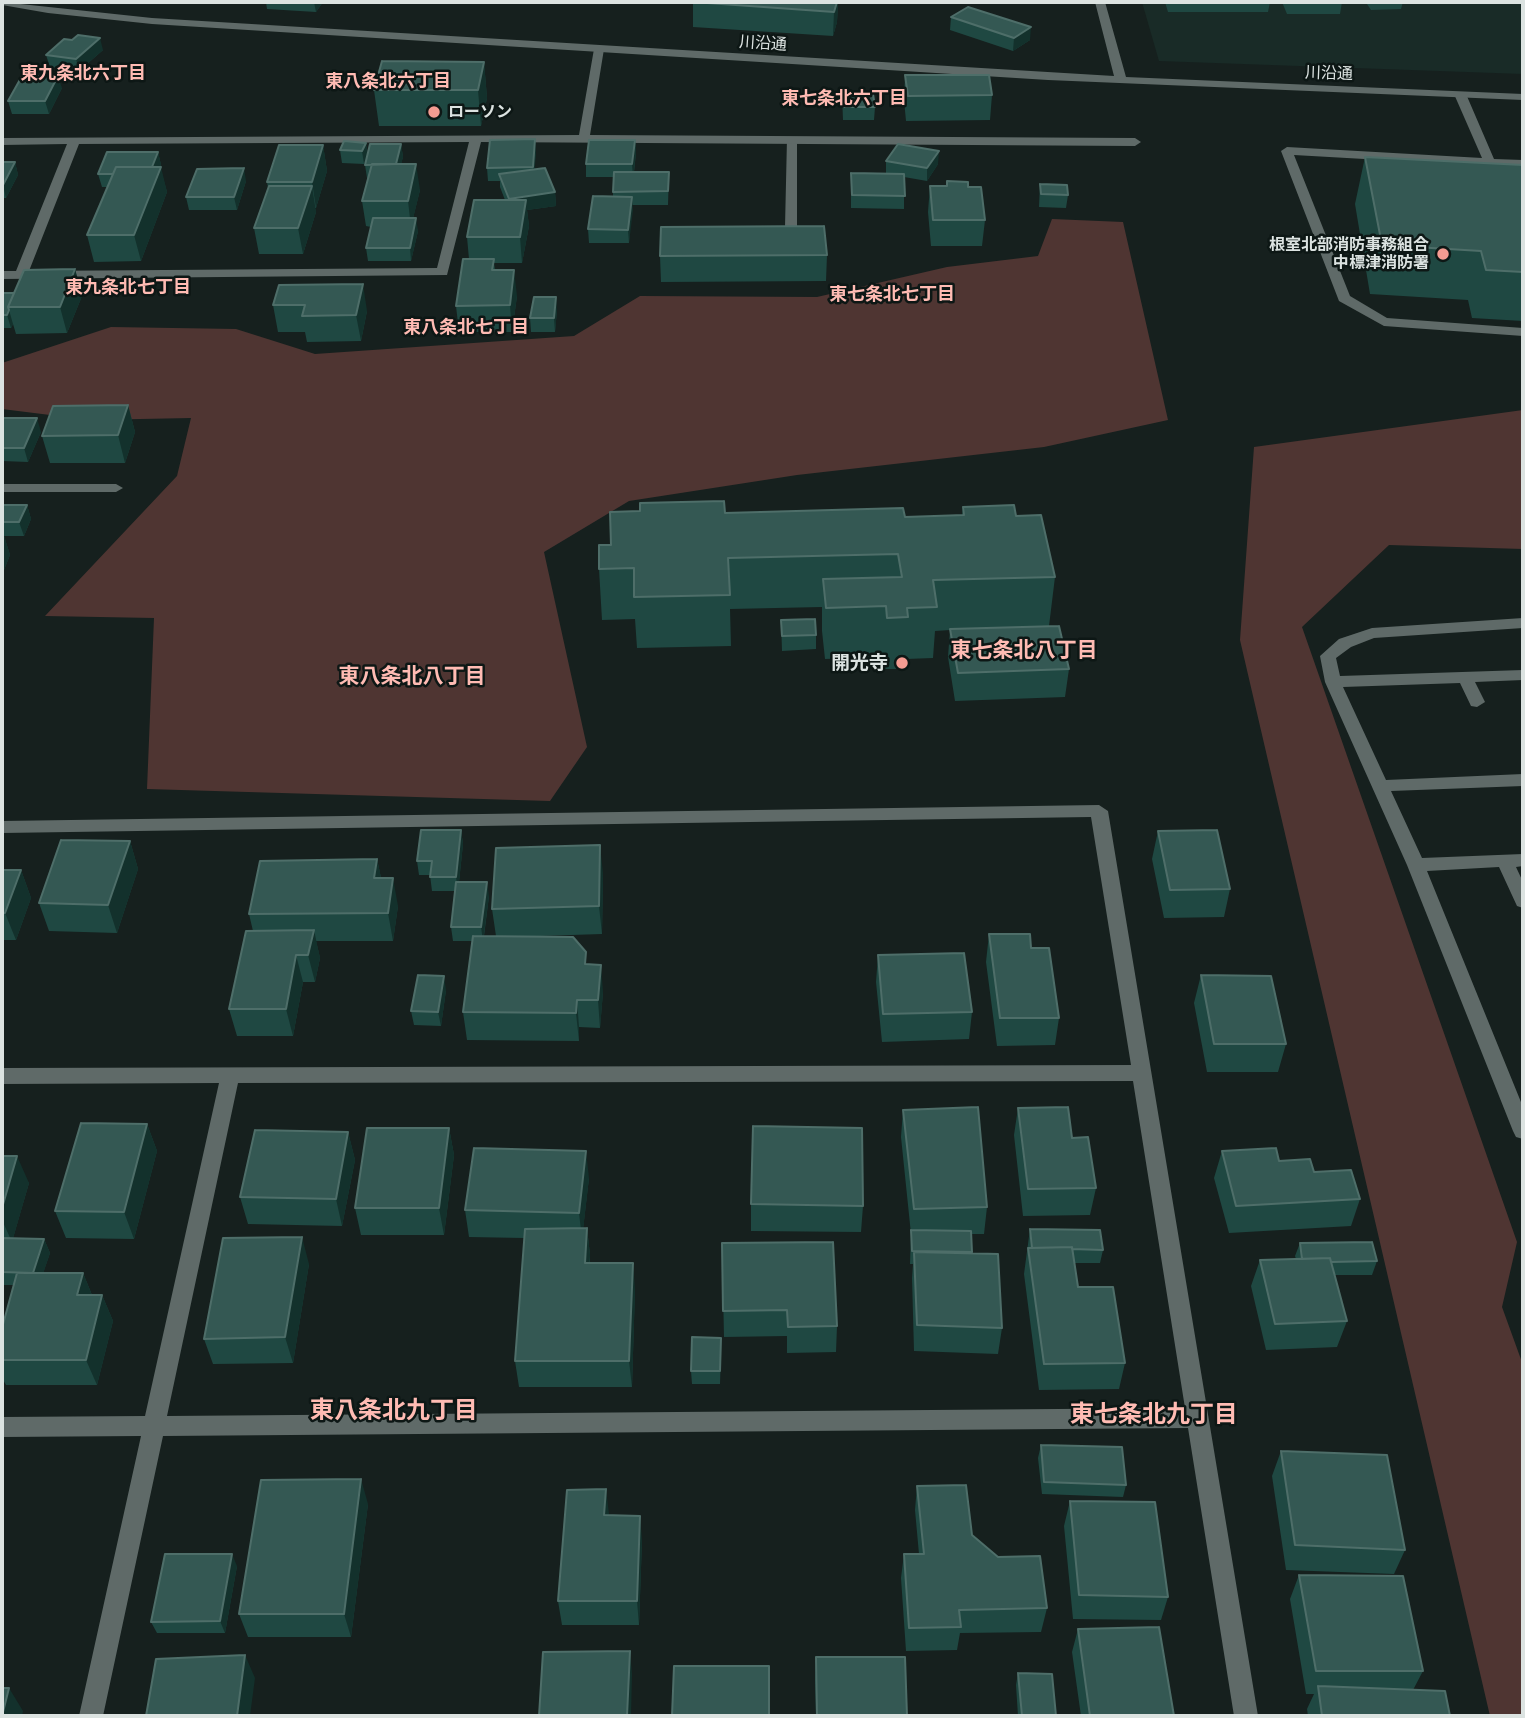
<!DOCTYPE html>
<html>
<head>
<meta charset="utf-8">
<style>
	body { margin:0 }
	#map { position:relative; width:1525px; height:1718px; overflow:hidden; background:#16201e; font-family:Barlow,sans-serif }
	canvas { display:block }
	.frame { position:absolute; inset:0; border:4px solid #dce3e1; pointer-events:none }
</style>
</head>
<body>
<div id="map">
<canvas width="1525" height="1718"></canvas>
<div class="frame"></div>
</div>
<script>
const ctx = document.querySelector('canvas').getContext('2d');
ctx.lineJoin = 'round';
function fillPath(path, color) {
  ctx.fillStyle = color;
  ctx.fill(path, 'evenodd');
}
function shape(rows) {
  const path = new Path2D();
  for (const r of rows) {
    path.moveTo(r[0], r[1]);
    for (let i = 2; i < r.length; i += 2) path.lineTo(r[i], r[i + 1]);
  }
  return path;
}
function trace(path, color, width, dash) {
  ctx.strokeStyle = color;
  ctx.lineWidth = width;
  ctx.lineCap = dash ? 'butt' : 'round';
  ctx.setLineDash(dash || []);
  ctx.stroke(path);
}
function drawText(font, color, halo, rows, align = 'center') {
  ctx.font = font + ' Barlow,"Noto Sans JP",sans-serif';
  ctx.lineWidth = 5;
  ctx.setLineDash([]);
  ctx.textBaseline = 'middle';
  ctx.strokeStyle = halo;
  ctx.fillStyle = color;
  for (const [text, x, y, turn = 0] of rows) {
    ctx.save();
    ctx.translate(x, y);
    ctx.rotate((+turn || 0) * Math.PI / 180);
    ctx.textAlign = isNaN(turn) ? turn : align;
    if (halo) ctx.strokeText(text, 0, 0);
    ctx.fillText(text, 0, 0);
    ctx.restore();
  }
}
const built = shape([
	[1142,2,1523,2,1523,74,1159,61]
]);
const green = shape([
	[1052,219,1123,222,1168,420,1044,447,797,475,629,501,544,552,587,747,550,801,147,789,154,618,45,616,177,476,191,418,90,420,2,409,2,363,111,327,236,329,315,354,574,336,640,296,817,297,947,267,1038,256],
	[1523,410,1523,549,1389,545,1302,627,1517,1242,1502,1307,1523,1365,1523,1716,1490,1716,1240,640,1254,447]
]);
const lane = shape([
	[1456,92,1466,94,1494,159,1523,160,1523,168,1294,155,1350,296,1387,318,1523,328,1523,336,1384,326,1339,301,1281,151,1287,147,1482,158,1454,94,1456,92],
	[787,138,797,140,797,231,791,235,774,235,770,234,770,228,785,227,787,138],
	[1523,618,1523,628,1374,638,1351,647,1336,658,1340,676,1523,670,1523,680,1475,682,1485,702,1477,707,1471,706,1460,683,1343,687,1386,780,1523,774,1523,786,1391,791,1422,858,1523,854,1523,866,1516,867,1523,882,1523,908,1517,906,1499,867,1427,871,1523,1107,1523,1139,1516,1137,1513,1131,1407,865,1325,682,1320,656,1339,639,1372,628,1523,618]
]);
const street = shape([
	[599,46,604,49,590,135,1135,138,1141,142,1135,146,481,142,447,275,2,279,2,271,16,271,67,144,2,145,2,138,579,135,594,49,599,46],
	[469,142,437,268,29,271,79,144,469,142],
	[2,484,116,484,123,488,116,492,2,492,2,484],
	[1099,805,1108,811,1258,1716,1234,1716,1188,1428,163,1436,103,1716,79,1716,141,1436,2,1437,2,1417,145,1416,219,1083,2,1084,2,1068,1131,1065,1091,817,2,833,2,821,1099,805],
	[1133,1081,1185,1408,167,1416,238,1083,1133,1081]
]);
const secondary = shape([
	[2,2,152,18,1114,76,1095,2,1105,2,1126,77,1523,94,1523,100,1048,80,152,24,48,13,2,5,2,2]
]);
const wall = shape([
	[266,2,323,2,316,12,267,9],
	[693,2,838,2,837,22,833,36,693,27],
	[1165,2,1270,2,1268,12,1168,12],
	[1282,2,1342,2,1340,14,1287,14],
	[1368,2,1403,2,1401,9,1371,10,1367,4],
	[951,17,1030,40,1013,51,950,30],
	[72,40,103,50,79,71,50,67,46,55],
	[484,62,487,98,481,126,379,126,374,90],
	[905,75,992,95,990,120,906,121,904,100],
	[62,88,49,114,12,114,8,101],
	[842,95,875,107,874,120,843,120],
	[635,140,636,153,634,172,669,172,668,205,632,205,629,243,589,243,588,229,613,196,613,177,586,177,586,164],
	[366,143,367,155,401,144,403,157,401,164,420,190,413,218,418,231,411,261,368,261,366,248,371,227,366,226,362,201,368,178,367,178,365,165,367,157,364,164,342,163,340,150],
	[323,145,327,171,316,208,315,208,316,212,303,254,259,254,254,228,268,188,267,182],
	[158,152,161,165,160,167,167,192,141,261,94,262,87,235,108,187,102,187,98,174],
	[536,152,534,170,555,192,556,206,527,210,529,226,522,263,494,263,495,270,517,296,512,332,459,332,456,306,469,259,467,237,505,200,500,187,500,181,488,181,487,168],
	[1365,157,1523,165,1523,321,1472,318,1468,300,1370,294,1355,204],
	[886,161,938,164,927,181,904,177,904,209,851,208,851,173,886,173],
	[2,162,15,162,18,175,6,198,2,198],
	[246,181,237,210,189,210,186,197],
	[947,181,968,187,985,220,982,246,931,246,928,212,930,186,947,186],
	[1040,184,1068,195,1066,208,1039,207],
	[827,255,826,281,661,282,660,256],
	[75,269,82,296,67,333,16,334,13,324,11,328,2,328,2,293,14,293],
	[279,285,367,311,361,341,307,342,305,332,278,332,273,305],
	[557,310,555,332,531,332,530,318],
	[128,405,135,432,125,463,50,463,42,436],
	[2,418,41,432,28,462,2,461],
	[2,505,27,505,31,519,24,536,4,536,10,555,2,575],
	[963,507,1016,516,1055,577,1049,626,1069,669,1065,697,955,701,948,657,950,630,935,631,933,658,906,659,905,669,884,669,883,657,825,659,822,631,822,607,730,609,731,646,637,648,635,619,602,620,599,569,611,545,725,513,905,517,962,515],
	[781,620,816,635,816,649,782,651],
	[461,830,463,844,459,882,489,896,484,936,496,936,492,909,603,873,602,934,510,937,587,964,603,992,600,1028,579,1027,579,1041,467,1040,463,1012,472,941,453,941,451,927,455,891,432,891,430,875,419,875,417,861],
	[1158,831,1230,889,1224,917,1164,918,1152,859],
	[130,841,138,869,117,933,49,931,39,903],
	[377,859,381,878,398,906,393,941,316,941,320,958,315,982,303,982,293,1036,237,1036,229,1009,253,931,249,914],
	[2,870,21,870,31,898,16,940,2,940],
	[989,934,1031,948,1059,1018,1055,1045,997,1046,986,962],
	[878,955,972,1012,969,1039,882,1042,876,982],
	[1201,975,1286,1044,1278,1072,1207,1072,1194,1003],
	[446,990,441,1026,414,1025,411,1011],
	[1018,1108,1072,1138,1096,1188,1090,1215,1023,1216,1014,1135],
	[903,1110,987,1207,984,1234,971,1234,972,1254,1002,1328,998,1354,914,1351,912,1278,913,1264,910,1264,911,1234,901,1137],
	[147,1124,157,1151,134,1239,66,1238,55,1211],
	[449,1128,454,1155,444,1235,361,1235,355,1208],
	[348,1132,355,1160,342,1226,248,1224,240,1197],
	[1222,1151,1279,1161,1314,1172,1360,1199,1351,1226,1229,1233,1214,1178],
	[2,1156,29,1183,13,1238,44,1239,50,1253,43,1273,83,1273,92,1295,102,1295,113,1321,97,1385,6,1385,2,1378,2,1328,14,1285,2,1285],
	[589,1178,583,1229,587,1228,590,1255,590,1263,635,1289,632,1387,519,1387,515,1361,524,1238,469,1237,465,1210],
	[751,1204,863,1206,861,1232,751,1231],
	[1030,1229,1103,1250,1100,1263,1074,1263,1078,1287,1125,1363,1119,1389,1039,1390,1024,1274],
	[722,1243,837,1326,836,1352,787,1353,787,1336,724,1337],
	[1300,1243,1377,1261,1372,1275,1335,1275,1347,1321,1337,1347,1266,1350,1251,1286,1260,1260,1296,1259,1295,1256],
	[309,1264,293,1363,213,1364,204,1339],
	[721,1351,720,1384,692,1384,691,1371],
	[1041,1445,1126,1485,1123,1497,1042,1494,1038,1458],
	[1281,1451,1405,1550,1394,1574,1286,1570,1272,1476],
	[917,1486,972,1535,1047,1608,1041,1632,960,1633,957,1650,906,1651,901,1578,904,1554,919,1554,915,1510],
	[1070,1501,1168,1597,1161,1620,1073,1619,1064,1526],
	[368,1504,351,1637,248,1637,239,1614],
	[642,1540,639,1625,562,1625,558,1601],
	[237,1566,225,1633,157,1633,151,1622],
	[1299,1575,1423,1671,1413,1690,1450,1716,1308,1716,1307,1709,1314,1694,1306,1694,1290,1599],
	[1078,1629,1174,1716,1081,1716,1072,1652],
	[816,1657,907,1716,816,1716,815,1680],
	[1018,1673,1056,1716,1018,1716,1016,1685]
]);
const shadedWall = shape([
	[314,2,323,2,316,12],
	[837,2,838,2,837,22,833,36,834,12],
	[1031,27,1030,40,1013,51,1014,38],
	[100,38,103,50,79,71,76,59],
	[484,62,487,98,481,126,478,90],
	[58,76,62,88,49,114,45,101],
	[535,139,536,152,534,180,533,167],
	[635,140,636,153,633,177,632,164],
	[366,143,368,155,364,164,362,151],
	[401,144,403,157,398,178,396,165],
	[323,145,327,171,316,208,312,182],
	[939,151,938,164,927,181,927,168],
	[158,152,161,165,152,187,149,174],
	[15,162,18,175,6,198,3,185],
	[416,164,420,190,411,227,408,201],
	[161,167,167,192,141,261,134,235],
	[244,168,246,181,237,210,234,197],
	[312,186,316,212,303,254,298,228],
	[555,192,556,206,527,210,529,226,522,263,520,237,509,199],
	[632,197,633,210,629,243,628,230],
	[416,218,418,231,411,261,410,248],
	[75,269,82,296,67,333,60,307],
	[514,270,517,296,512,332,510,305],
	[363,284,367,311,361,341,356,315],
	[556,297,557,310,555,332,554,318],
	[9,310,13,324,11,328,7,315],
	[128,405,135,432,125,463,118,435],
	[37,418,41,432,28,462,24,448],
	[27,505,31,519,24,536,19,522],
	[2,529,10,555,2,575],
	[461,830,463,844,458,891,456,877],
	[130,841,138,869,117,933,108,905],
	[600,845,603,873,602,934,599,906],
	[377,859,383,887,374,878],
	[21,870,31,898,16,940,5,913],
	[393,878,398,906,393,941,388,913],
	[487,882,489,896,483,941,481,927],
	[314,930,320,958,315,982,308,955],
	[296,955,303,982,293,1036,286,1009],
	[601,965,603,992,600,1028,598,1000],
	[444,976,446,990,441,1026,438,1012],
	[577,1000,579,1027,579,1041,576,1013],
	[147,1124,157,1151,134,1239,124,1212],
	[449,1128,454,1155,444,1235,439,1208],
	[348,1132,355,1160,342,1226,336,1199],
	[586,1151,589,1178,582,1239,579,1213],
	[17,1156,29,1183,12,1242,2,1220,2,1208],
	[587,1228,590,1255,588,1289,585,1263],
	[302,1237,309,1264,293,1363,285,1337],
	[44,1239,50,1253,39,1286,33,1273],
	[633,1263,635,1289,632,1387,629,1361],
	[83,1273,94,1300,77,1295],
	[102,1295,113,1321,97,1385,86,1360],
	[361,1479,368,1504,351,1637,344,1614],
	[606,1489,609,1514,607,1540,604,1515],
	[640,1516,642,1540,639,1625,637,1601],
	[232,1554,237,1566,225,1633,220,1621],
	[630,1651,632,1674,631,1716,627,1716],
	[245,1655,255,1678,250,1716,237,1716],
	[9,1688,23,1711,22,1716,2,1716]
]);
const building = shape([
	[693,2,837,2,834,12,693,2],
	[968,7,1031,27,1014,38,951,17,968,7],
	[78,35,100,38,76,59,46,55,64,39,72,40,78,35],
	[382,61,484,62,478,90,374,90,382,61],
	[905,75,989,75,992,95,908,96,905,75],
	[22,76,58,76,45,101,8,101,22,76],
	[873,94,875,107,844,107,842,95,873,94],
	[535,139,533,167,487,168,490,140,535,139],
	[589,140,635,140,632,164,586,164,589,140],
	[344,141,366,143,362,151,340,150,344,141],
	[370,144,401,144,396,164,365,165,370,144],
	[898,144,939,151,927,168,886,161,898,144],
	[279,145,323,145,312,182,267,182,279,145],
	[107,152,158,152,152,167,116,167,113,174,98,174,107,152],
	[1365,157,1523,165,1523,272,1486,270,1481,251,1382,245,1365,157],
	[2,162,15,162,3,185,2,185,2,162],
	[372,164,416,164,408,201,362,201,372,164],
	[116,167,161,167,134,235,87,235,116,167],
	[244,168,234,197,186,197,197,169,244,168],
	[545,168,555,192,509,199,499,174,545,168],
	[614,172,669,172,668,191,613,192,614,172],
	[851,173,904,174,905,196,852,195,851,173],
	[947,181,968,182,968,187,981,187,985,220,933,220,930,186,947,186,947,181],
	[1040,184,1067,185,1068,195,1041,194,1040,184],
	[269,186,312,186,298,228,254,228,269,186],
	[593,196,632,197,628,230,588,229,593,196],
	[474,200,526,200,520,237,467,237,474,200],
	[373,218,416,218,410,248,366,248,373,218],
	[824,226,827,255,660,256,661,227,824,226],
	[463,259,494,259,492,270,514,270,510,305,456,306,463,259],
	[75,269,60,307,8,307,24,270,75,269],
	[363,284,356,315,302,316,305,305,273,305,279,285,363,284],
	[2,293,14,293,8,307,9,310,7,315,2,315,2,293],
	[534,297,556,297,554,318,530,318,534,297],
	[128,405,118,435,42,436,53,406,128,405],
	[2,418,37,418,24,448,2,448,2,418],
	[724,501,725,513,903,508,905,517,964,515,963,507,1014,505,1016,516,1041,515,1055,577,933,580,937,607,907,608,908,617,887,618,886,606,826,608,823,579,902,577,898,554,728,558,730,595,634,597,634,568,599,569,599,545,611,545,610,512,640,511,640,503,724,501],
	[2,505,27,505,19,522,2,522,2,505],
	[815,619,816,635,782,636,781,620,815,619],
	[1059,626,1069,669,958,673,950,629,1059,626],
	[421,830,461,830,456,877,430,877,432,861,417,861,421,830],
	[1217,830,1230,889,1170,890,1158,831,1217,830],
	[61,840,130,841,108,905,39,903,61,840],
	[600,845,599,906,492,909,496,848,600,845],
	[377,859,374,878,393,878,388,913,249,914,260,861,377,859],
	[2,870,21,870,5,913,2,913,2,870],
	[456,882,487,882,481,927,451,927,456,882],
	[314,930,308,955,296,955,286,1009,229,1009,246,931,314,930],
	[989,934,1030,934,1031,948,1049,948,1059,1018,1000,1018,989,934],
	[473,936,573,937,586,952,585,964,601,965,598,1000,577,1000,576,1013,463,1012,473,936],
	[964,953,972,1012,883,1014,878,955,964,953],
	[418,975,444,976,438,1012,411,1011,418,975],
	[1201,975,1271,976,1286,1044,1214,1044,1201,975],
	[978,1107,987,1207,914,1209,903,1110,978,1107],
	[1068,1107,1072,1138,1088,1137,1096,1188,1028,1189,1018,1108,1068,1107],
	[81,1123,147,1124,124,1212,55,1211,81,1123],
	[753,1126,862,1128,863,1206,751,1204,753,1126],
	[367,1128,449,1128,439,1208,355,1208,367,1128],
	[255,1130,348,1132,336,1199,240,1197,255,1130],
	[474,1148,586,1151,579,1213,465,1210,474,1148],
	[1276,1148,1279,1161,1310,1159,1314,1172,1351,1170,1360,1199,1236,1206,1222,1151,1276,1148],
	[2,1156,17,1156,2,1208,2,1156],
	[587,1228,585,1263,633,1263,629,1361,515,1361,525,1229,587,1228],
	[1030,1229,1100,1230,1103,1250,1072,1249,1072,1247,1032,1248,1030,1229],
	[911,1230,971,1231,972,1252,912,1251,911,1230],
	[302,1237,285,1337,204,1339,223,1238,302,1237],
	[2,1238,44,1239,33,1273,2,1272,2,1238],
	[833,1242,837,1326,788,1327,787,1310,723,1311,722,1243,833,1242],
	[1372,1242,1377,1261,1331,1262,1330,1258,1302,1259,1300,1243,1372,1242],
	[1072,1247,1078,1287,1113,1287,1125,1363,1044,1364,1028,1248,1072,1247],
	[914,1252,998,1254,1002,1328,917,1325,914,1252],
	[1330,1258,1347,1321,1275,1324,1260,1260,1330,1258],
	[17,1273,83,1273,77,1295,102,1295,86,1360,2,1360,2,1328,17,1273],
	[692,1337,721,1338,720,1371,691,1371,692,1337],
	[1041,1445,1122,1447,1126,1485,1044,1482,1041,1445],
	[1281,1451,1387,1455,1405,1550,1295,1545,1281,1451],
	[361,1479,344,1614,239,1614,261,1480,361,1479],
	[966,1485,972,1535,998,1557,1040,1556,1047,1608,959,1610,961,1627,909,1628,904,1554,924,1554,917,1486,966,1485],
	[606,1489,604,1515,640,1516,637,1601,558,1601,567,1490,606,1489],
	[1070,1501,1155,1502,1168,1597,1079,1595,1070,1501],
	[165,1554,232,1554,220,1621,151,1622,165,1554],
	[1299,1575,1403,1576,1423,1671,1316,1671,1299,1575],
	[1159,1627,1174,1716,1090,1716,1078,1629,1159,1627],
	[630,1651,627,1716,539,1716,543,1652,630,1651],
	[245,1655,237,1716,146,1716,156,1659,245,1655],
	[816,1657,905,1657,907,1716,817,1716,816,1657],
	[674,1666,769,1666,769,1716,672,1716,674,1666],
	[1018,1673,1052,1674,1056,1716,1022,1716,1018,1673],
	[1318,1686,1445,1691,1450,1716,1322,1716,1318,1686],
	[2,1688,9,1688,2,1716,2,1688]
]);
const markers = [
	[434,112,7,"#f59c92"],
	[1443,254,7,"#f59c92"],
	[902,663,7,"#f59c92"]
];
const farStreetnames = [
	["川沿通",763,43,4],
	["川沿通",1329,73,2]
];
const farPoinames = [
	["ローソン",448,112],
	["根室北部消防事務組合",1429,245,"right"],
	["中標津消防署",1429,263,"right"]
];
const farNeighbourhoodnames = [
	["東九条北六丁目",83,73],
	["東八条北六丁目",388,81],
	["東七条北六丁目",844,98],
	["東九条北七丁目",128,287],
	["東七条北七丁目",892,294],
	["東八条北七丁目",466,327]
];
const poiNames = [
	["開光寺",888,663]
];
const neighbourhoodNames = [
	["東七条北八丁目",1024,650],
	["東八条北八丁目",412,676]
];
const nearNeighbourhoodnames = [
	["東八条北九丁目",394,1410],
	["東七条北九丁目",1154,1414]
];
fillPath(built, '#192b27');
fillPath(green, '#4f3532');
fillPath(lane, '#5f6a68');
fillPath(street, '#5f6a68');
fillPath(secondary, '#5f6a68');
fillPath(wall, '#1f4842');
fillPath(shadedWall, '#13312c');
fillPath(building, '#345853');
trace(building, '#4e6e69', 2);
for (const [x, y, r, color] of markers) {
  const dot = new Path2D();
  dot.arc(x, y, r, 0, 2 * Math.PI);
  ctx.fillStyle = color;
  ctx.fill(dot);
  trace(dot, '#0d1715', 2.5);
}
drawText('16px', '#dce3e1', '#0d1715', farStreetnames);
drawText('bold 16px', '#dce3e1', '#0d1715', farPoinames, 'left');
drawText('bold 18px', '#ffbbb3', '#0d1715', farNeighbourhoodnames);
drawText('bold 19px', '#dce3e1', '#0d1715', poiNames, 'right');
drawText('bold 21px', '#ffbbb3', '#0d1715', neighbourhoodNames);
drawText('bold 24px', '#ffbbb3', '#0d1715', nearNeighbourhoodnames);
</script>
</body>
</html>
